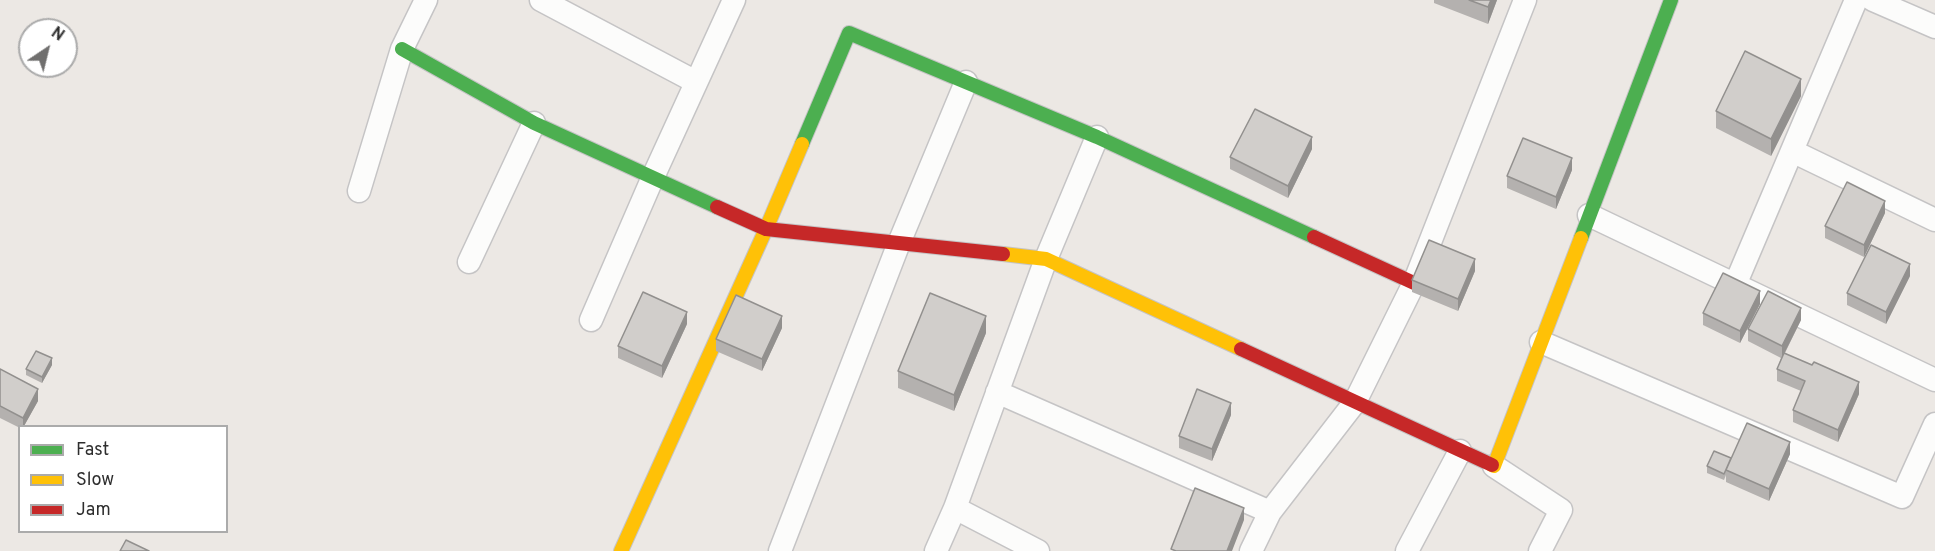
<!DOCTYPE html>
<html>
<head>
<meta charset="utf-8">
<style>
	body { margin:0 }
	#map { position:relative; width:1935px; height:551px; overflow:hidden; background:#ece8e4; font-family:Overpass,sans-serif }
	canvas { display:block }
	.legend { position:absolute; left:18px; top:425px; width:210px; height:108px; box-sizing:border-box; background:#fff; border:2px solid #ababab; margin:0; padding:8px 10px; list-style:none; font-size:18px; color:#2e2e2e }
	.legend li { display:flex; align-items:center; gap:12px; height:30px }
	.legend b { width:30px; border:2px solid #ababab }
	.north { position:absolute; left:18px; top:18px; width:60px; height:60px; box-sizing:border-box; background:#fff; border:2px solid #ababab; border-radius:50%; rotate:35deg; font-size:16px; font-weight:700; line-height:24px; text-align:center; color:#2e2e2e }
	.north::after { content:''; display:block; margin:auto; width:21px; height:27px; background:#706f6e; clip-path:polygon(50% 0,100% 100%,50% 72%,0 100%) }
</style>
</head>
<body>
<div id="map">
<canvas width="1935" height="551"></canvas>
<ul class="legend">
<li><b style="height:8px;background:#4caf50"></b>Fast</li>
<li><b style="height:8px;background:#ffc107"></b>Slow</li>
<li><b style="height:8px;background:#c62828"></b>Jam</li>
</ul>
<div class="north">N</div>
</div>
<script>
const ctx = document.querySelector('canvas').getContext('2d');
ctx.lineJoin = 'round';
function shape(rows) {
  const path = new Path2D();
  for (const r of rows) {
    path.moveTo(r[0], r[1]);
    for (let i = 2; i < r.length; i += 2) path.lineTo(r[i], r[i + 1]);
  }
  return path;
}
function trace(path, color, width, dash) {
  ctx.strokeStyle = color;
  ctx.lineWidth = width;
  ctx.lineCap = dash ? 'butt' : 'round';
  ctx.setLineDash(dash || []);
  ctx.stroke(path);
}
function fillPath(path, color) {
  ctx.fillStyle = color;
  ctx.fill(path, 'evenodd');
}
const street = shape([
	[541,0,696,82],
	[1873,0,1935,27],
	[1792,151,1935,220],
	[359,191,402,49,426,0],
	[1589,215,1935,380],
	[469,262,534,123],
	[1735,285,1856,0],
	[591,320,653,177,734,0],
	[1541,342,1902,497,1935,424],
	[997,392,1270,512],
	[1494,466,1561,510,1540,551],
	[955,508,1038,551],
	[780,551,899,243,966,82],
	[936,551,955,508,1046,259,1097,137],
	[1251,551,1270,512,1355,402,1414,283,1525,0],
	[1407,551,1460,451]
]);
const fast = shape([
	[402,49,534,123,717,207],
	[802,144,849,33,1097,137,1314,237],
	[1581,238,1671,0]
]);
const slow = shape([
	[1003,254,1046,259,1241,349],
	[1492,465,1494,466,1581,238],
	[621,551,766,229,802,144]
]);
const jam = shape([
	[717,207,766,229,1003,254],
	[1314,237,1414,283],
	[1241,349,1492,465]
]);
const wall = shape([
	[1434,0,1497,0,1488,24,1434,3],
	[1801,96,1771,156,1716,128,1716,111],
	[1312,149,1288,198,1230,169,1230,157],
	[1572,170,1556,209,1507,188,1507,176],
	[1885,213,1864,257,1825,238,1825,226],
	[1475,271,1458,311,1412,292,1412,280],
	[1910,276,1886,324,1847,305,1847,293],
	[1760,304,1740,343,1703,325,1703,313],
	[1801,320,1785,353,1859,394,1838,442,1793,422,1793,410,1801,391,1777,381,1777,369,1781,358,1748,341,1748,329],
	[687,324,662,378,618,358,618,346],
	[782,328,762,371,716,351,716,339],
	[986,333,954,411,898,388,898,371],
	[52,365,42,383,26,375,26,369],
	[0,369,38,401,24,426,20,426,20,428,0,418],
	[1231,415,1212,461,1179,448,1179,436],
	[1790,454,1769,501,1726,482,1726,475,1724,480,1707,473,1707,466,1731,458]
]);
const shadedWall = shape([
	[1491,0,1497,0,1488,24,1488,7],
	[1801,79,1801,96,1771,156,1771,139],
	[1312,137,1312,149,1288,198,1288,186],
	[1572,158,1572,170,1556,209,1556,197],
	[1885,201,1885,213,1864,257,1864,245],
	[1475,259,1475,271,1458,311,1458,299],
	[1910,264,1910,276,1886,324,1886,312],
	[1760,291,1760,304,1740,343,1740,331],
	[1801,308,1801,320,1782,358,1782,346],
	[687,312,687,324,662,378,662,366],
	[782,316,782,328,762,371,762,359],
	[986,316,986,333,954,411,954,395],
	[52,358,52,365,42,383,42,377],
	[1859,382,1859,394,1838,442,1838,430],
	[38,389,38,401,24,426,23,426,23,418],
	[1231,403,1231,415,1212,461,1212,449],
	[1790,442,1790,454,1769,501,1769,489],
	[1244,508,1244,520,1232,551,1227,551]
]);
const building = shape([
	[1469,0,1491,0,1488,7,1469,0],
	[1745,51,1801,79,1771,139,1716,111,1745,51],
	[1255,109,1312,137,1288,186,1230,157,1255,109],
	[1523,138,1572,158,1556,197,1507,176,1523,138],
	[1847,182,1885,201,1864,245,1825,226,1847,182],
	[1429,240,1475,259,1458,299,1412,280,1429,240],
	[1871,245,1910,264,1886,312,1847,293,1871,245],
	[1723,273,1760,291,1740,331,1703,313,1723,273],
	[1768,291,1801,308,1782,346,1748,329,1768,291],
	[643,292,687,312,662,366,618,346,643,292],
	[930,293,986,316,954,395,898,371,930,293],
	[736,295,782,316,762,359,716,339,736,295],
	[36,351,52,358,42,377,26,369,36,351],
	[1784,353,1812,365,1814,362,1859,382,1838,430,1793,410,1805,381,1777,369,1784,353],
	[0,369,38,389,23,418,0,406,0,369],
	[1197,389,1231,403,1212,449,1179,436,1197,389],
	[1747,423,1790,442,1769,489,1726,470,1747,423],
	[1714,451,1731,458,1724,474,1707,466,1714,451],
	[1195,488,1244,508,1227,551,1176,551,1171,549,1195,488],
	[126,540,149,551,120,551,126,540]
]);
trace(street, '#c5c4c5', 25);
trace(fast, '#c5c4c5', 16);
trace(slow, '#c5c4c5', 16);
trace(jam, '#c5c4c5', 16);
trace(street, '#fcfcfb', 22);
trace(fast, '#4caf50', 14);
trace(slow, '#ffc107', 14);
trace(jam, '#c62828', 14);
fillPath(wall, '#b4b1af');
fillPath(shadedWall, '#92908e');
fillPath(building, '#d1cecb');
trace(building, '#92908e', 1.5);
</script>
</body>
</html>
